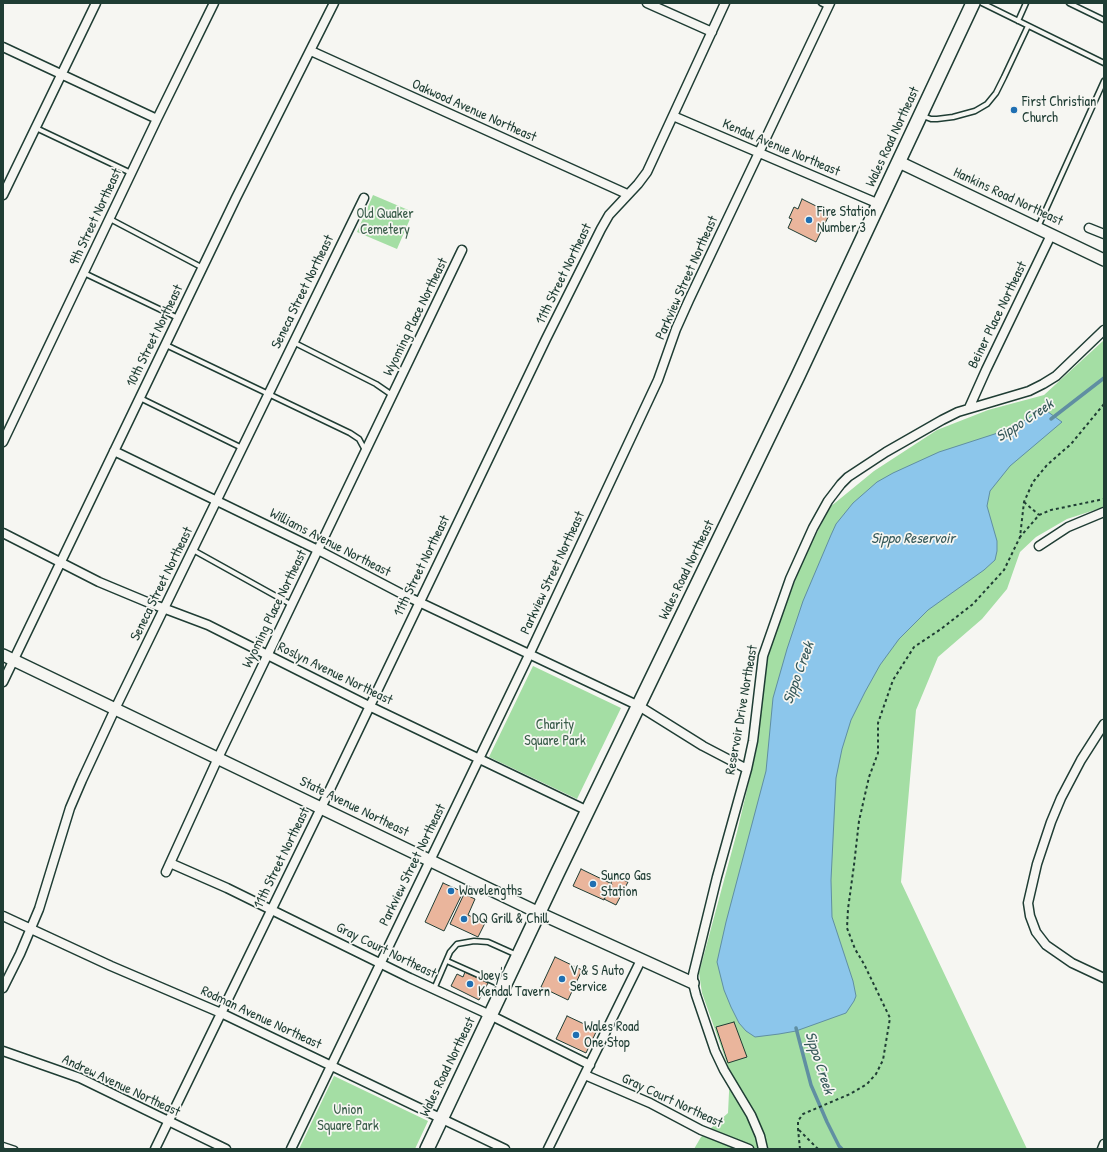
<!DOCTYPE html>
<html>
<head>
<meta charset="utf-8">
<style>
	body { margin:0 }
	#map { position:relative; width:1107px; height:1152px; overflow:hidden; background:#f6f6f2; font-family:"Patrick Hand",sans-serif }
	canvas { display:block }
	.frame { position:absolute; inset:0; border:4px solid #1f3d34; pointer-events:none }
</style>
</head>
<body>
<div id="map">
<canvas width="1107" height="1152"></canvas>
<div class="frame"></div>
</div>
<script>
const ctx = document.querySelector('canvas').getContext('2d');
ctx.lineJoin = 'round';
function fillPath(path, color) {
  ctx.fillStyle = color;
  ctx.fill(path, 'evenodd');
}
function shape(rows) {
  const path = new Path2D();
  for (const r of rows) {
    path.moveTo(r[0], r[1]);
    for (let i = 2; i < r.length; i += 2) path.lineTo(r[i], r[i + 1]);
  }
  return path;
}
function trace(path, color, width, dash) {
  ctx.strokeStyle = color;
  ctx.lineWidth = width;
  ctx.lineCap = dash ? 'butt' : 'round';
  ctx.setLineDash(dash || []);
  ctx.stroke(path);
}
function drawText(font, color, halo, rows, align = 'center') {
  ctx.font = font + ' "Patrick Hand",sans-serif';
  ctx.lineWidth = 3.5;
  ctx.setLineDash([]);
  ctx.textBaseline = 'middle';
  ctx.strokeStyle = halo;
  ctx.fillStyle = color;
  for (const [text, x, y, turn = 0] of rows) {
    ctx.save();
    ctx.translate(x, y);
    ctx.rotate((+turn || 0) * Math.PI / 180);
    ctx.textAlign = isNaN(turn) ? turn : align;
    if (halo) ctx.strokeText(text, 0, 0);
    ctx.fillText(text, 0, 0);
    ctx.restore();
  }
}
const green = shape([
	[373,195,413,212,397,249,357,232],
	[1104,340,1104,507,1067,519,1036,537,1020,552,1007,589,982,619,938,657,916,710,901,882,1027,1149,694,1149,701,1137,728,1113,730,1072,702,993,699,973,737,832,756,752,762,688,766,662,780,621,802,562,830,507,874,471,937,430,988,410,1044,395],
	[533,666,621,708,577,799,489,757],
	[334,1076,428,1121,415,1149,299,1149]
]);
const water = shape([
	[1044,409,1062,422,1010,466,990,491,987,506,997,541,997,551,995,560,984,570,928,610,899,639,880,665,865,692,851,720,842,749,836,778,831,880,832,917,853,981,856,996,854,1001,846,1013,796,1031,779,1034,755,1037,746,1031,739,1023,731,1007,724,990,717,962,726,922,766,771,773,698,787,649,803,601,831,535,836,524,853,503,877,482,893,473,939,452,1010,429,1044,409]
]);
const stream = shape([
	[1051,419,1104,378],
	[796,1028,811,1085,827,1122,839,1146,842,1149]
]);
const building = shape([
	[802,199,830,213,816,242,788,228,792,219,789,218,794,207,798,209,802,199],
	[581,869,612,884,604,900,573,886,581,869],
	[614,876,628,882,616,905,604,899,614,876],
	[443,883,463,892,444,931,425,922,443,883],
	[464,894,475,899,468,915,485,923,478,937,450,924,464,894],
	[555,957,582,970,568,1000,541,987,555,957],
	[465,972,488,983,479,1000,451,986,457,974,463,977,465,972],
	[567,1016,597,1030,586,1053,556,1039,567,1016],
	[734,1022,747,1057,728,1063,716,1027,734,1022]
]);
const path = shape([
	[1104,404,1071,444,1047,465,1033,482,1024,502,1020,537,1039,515,1051,510,1104,499],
	[1024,502,1039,515],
	[799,1130,818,1149],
	[800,1149,798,1129,798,1121,803,1114,850,1094,867,1084,876,1074,883,1060,890,1018,864,964,855,949,847,928,848,909,854,865,859,821,869,777,878,753,878,723,893,680,914,647,941,629,973,604,1004,570,1020,537]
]);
const service = shape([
	[821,3,829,7],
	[982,3,1104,63],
	[1069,3,1104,20],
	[1018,21,1026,3],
	[923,116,931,119,937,119,953,117,975,111,987,104,996,93,1004,77,1028,26],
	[36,128,131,173],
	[110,219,203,268],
	[1038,227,1104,81],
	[84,273,178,318],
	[293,342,376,384,392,395],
	[166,345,350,433,359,439,365,450],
	[140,398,242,448],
	[193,550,292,605],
	[447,961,503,986],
	[434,989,450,952,457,944,474,941,488,942,517,955],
	[3,1145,15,1149]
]);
const minor = shape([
	[647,3,712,32],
	[3,47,157,119],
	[311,51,627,194],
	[673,116,879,204],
	[3,195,96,3],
	[1089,228,1104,234],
	[969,408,986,370,1051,235],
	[3,442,157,119,214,3],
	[114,451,318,550,402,594,639,706,703,746,747,769],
	[3,533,99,582,147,602,208,625,369,706,588,811],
	[1039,546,1068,527,1104,512],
	[3,682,236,198,334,3],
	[1104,724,1081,760,1061,798,1051,822,1037,864,1028,903,1030,916,1036,932,1046,945,1072,963,1104,978],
	[170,863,227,888,410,978,490,1015,590,1065],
	[166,872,218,758,462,250],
	[3,916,111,966,221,1013,505,1149],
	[3,988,20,954,39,909,70,808,82,780,115,709,364,198],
	[3,1051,80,1078,226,1149],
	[585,1075,650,1103,701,1130,749,1149],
	[155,1149,321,808,546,339,601,229,609,215,638,184,647,172,725,3],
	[291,1149,529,655,658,380,676,329,689,300,830,3],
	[548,1149,641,960],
	[763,1149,760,1136,751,1115,724,1070,715,1051,696,995,693,983,693,975,717,877,747,769,753,741,763,656,790,579,813,528,828,501,841,484,848,477,886,452,942,420,958,412,1029,391,1043,384,1056,376,1104,330],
	[1102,1149,1104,1144]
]);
const tertiary = shape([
	[899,162,1104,260],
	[3,655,539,913,693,983]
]);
const primary = shape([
	[427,1149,557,874,798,376,973,3]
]);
const markers = [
	[1014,110,4,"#1f6fb2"],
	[809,220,4,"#1f6fb2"],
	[593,884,4,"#1f6fb2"],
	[451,891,4,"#1f6fb2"],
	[464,919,4,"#1f6fb2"],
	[562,979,4,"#1f6fb2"],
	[470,984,4,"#1f6fb2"],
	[576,1035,4,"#1f6fb2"]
];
const poiNames = [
	["First Christian",1022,102],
	["Church",1022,118],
	["Fire Station",817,212],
	["Number 3",817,228],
	["Sunco Gas",601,876],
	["Station",601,892],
	["Wavelengths",459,891],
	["DQ Grill & Chill",472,919],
	["V & S Auto",570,971],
	["Service",570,987],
	["Joey's",478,976],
	["Kendal Tavern",478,992],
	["Wales Road",584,1027],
	["One Stop",584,1043]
];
const streetNames = [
	["Oakwood Avenue Northeast",474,111,24],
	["Wales Road Northeast",893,137,-65],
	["Kendal Avenue Northeast",781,148,23],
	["Hankins Road Northeast",1008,197,25],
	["9th Street Northeast",96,217,-65],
	["11th Street Northeast",564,274,-64],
	["Parkview Street Northeast",687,278,-66],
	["Seneca Street Northeast",303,292,-64],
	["Beiner Place Northeast",998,315,-64],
	["Wyoming Place Northeast",416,317,-64],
	["10th Street Northeast",155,336,-64],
	["Williams Avenue Northeast",330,543,27],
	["11th Street Northeast",422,566,-64],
	["Wales Road Northeast",687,570,-64],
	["Parkview Street Northeast",553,573,-65],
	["Seneca Street Northeast",162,584,-64],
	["Wyoming Place Northeast",275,609,-64],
	["Roslyn Avenue Northeast",335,674,26],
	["Reservoir Drive Northeast",742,710,-80],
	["State Avenue Northeast",354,807,26],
	["11th Street Northeast",282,858,-64],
	["Parkview Street Northeast",413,865,-64],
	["Gray Court Northeast",386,951,26],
	["Rodman Avenue Northeast",261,1018,25],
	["Wales Road Northeast",448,1067,-64],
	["Andrew Avenue Northeast",121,1086,25],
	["Gray Court Northeast",672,1101,25]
];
const parkNames = [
	["Old Quaker",385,214],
	["Cemetery",385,230],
	["Charity",555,725],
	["Square Park",555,741],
	["Union",348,1110],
	["Square Park",348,1126]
];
const waterNames = [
	["Sippo Creek",1025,421,-33],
	["Sippo Reservoir",913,539],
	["Sippo Creek",799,673,-70],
	["Sippo Creek",819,1063,72]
];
fillPath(green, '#a4dea4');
fillPath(water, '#8cc6eb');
trace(water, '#608fa2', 1);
trace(stream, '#608fa2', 3.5);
fillPath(building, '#eab59c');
trace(building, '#1f3d34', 1);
trace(service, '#1f3d34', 7);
trace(minor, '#1f3d34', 11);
trace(tertiary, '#1f3d34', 14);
trace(primary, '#1f3d34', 16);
trace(path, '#1f3d34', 2, [3, 3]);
trace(service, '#f6f6f2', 4);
trace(minor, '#f6f6f2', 8);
trace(tertiary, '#f6f6f2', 11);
trace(primary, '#f6f6f2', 13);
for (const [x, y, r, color] of markers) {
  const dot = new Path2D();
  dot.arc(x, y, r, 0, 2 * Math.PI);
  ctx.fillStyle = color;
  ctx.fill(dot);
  trace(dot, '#f6f6f2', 1.5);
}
drawText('14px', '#1f3d34', '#f6f6f2', poiNames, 'left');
drawText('14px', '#1f3d34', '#f6f6f2', streetNames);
drawText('14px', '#3a5d4a', '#f6f6f2', parkNames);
drawText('italic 15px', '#355859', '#f6f6f2', waterNames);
</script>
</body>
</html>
